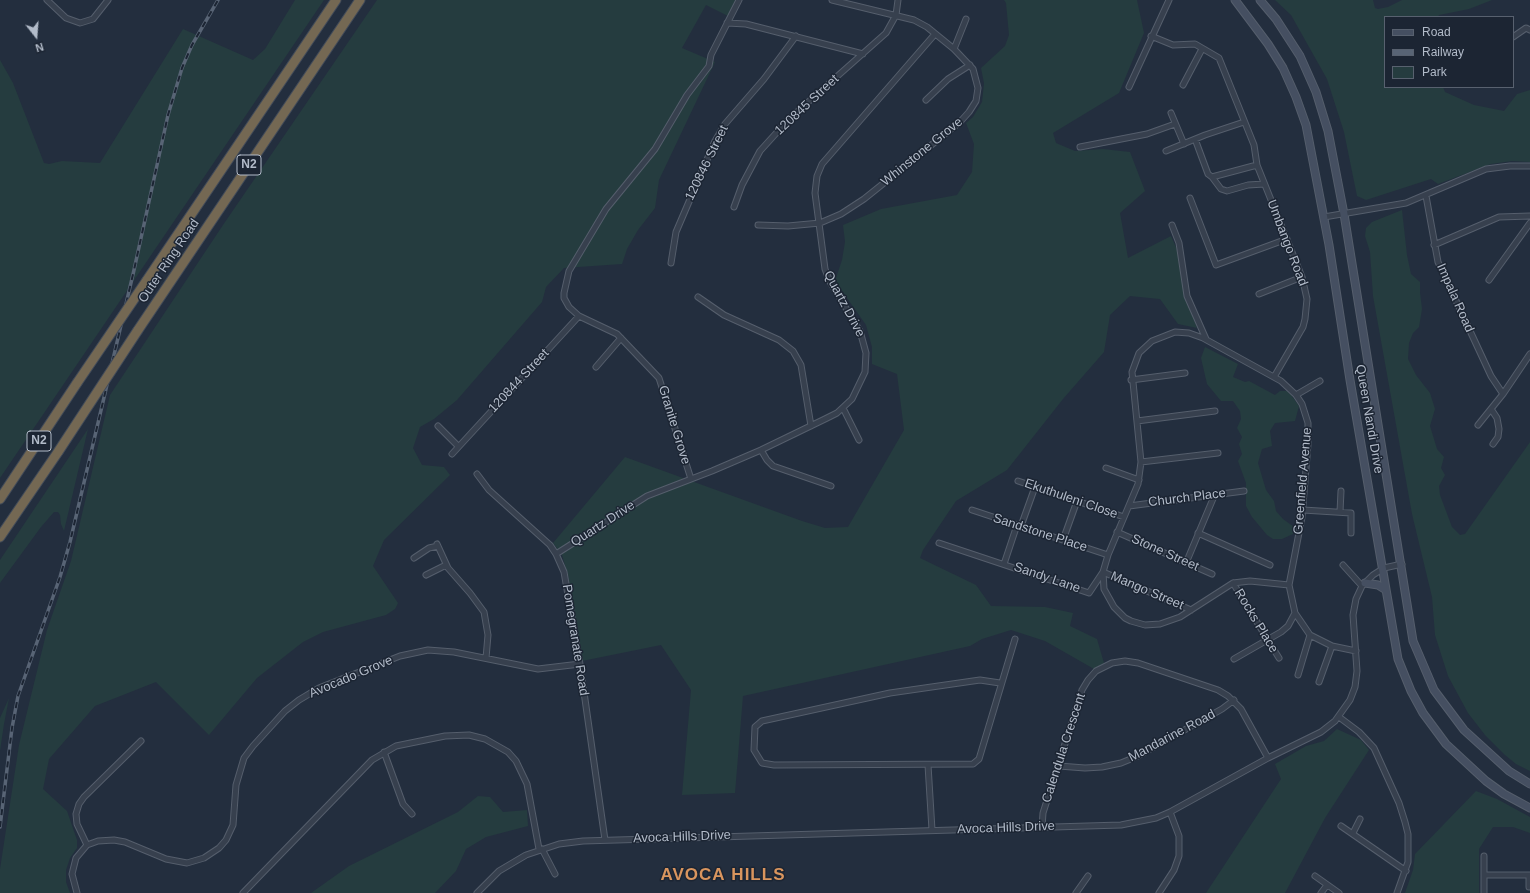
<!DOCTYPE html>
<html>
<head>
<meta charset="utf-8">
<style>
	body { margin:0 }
	#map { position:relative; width:1530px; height:893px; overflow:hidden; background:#232e3e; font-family:Arial,sans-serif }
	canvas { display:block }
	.legend { position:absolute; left:1384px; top:16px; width:130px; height:72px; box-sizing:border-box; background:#1c2533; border:1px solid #58616f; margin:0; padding:5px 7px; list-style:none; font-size:12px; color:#b2bbc9 }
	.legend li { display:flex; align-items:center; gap:8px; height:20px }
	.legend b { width:20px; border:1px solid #58616f }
	.north { position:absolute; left:16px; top:16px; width:40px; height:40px; -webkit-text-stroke:3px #1c2533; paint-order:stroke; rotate:163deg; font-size:11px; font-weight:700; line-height:16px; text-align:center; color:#b2bbc9 }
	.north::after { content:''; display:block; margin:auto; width:14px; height:18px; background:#b2bbc9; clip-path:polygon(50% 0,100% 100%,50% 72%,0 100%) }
</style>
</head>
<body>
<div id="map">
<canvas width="1530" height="893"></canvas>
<ul class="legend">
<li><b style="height:5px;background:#454f61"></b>Road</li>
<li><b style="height:5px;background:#586475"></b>Railway</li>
<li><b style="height:11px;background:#253c3f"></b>Park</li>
</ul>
<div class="north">N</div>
</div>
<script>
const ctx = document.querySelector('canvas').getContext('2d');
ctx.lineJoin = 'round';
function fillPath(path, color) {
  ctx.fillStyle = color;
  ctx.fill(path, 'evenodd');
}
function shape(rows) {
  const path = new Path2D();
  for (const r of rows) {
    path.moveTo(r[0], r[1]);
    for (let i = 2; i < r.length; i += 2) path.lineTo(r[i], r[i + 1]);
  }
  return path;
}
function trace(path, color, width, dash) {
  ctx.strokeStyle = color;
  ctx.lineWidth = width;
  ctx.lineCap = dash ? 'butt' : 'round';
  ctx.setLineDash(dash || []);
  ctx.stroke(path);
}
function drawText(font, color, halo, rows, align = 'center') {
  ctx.font = font + ' Arial,sans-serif';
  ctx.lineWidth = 3;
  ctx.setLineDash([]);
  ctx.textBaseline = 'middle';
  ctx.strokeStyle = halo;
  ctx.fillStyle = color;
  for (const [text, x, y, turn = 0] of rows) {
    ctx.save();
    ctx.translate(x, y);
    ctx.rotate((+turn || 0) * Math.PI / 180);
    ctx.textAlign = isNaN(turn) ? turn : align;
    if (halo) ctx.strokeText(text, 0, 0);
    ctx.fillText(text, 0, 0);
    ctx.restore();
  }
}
const green = shape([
	[295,0,324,0,0,478,0,60,13,83,44,163,49,164,62,161,100,163,183,29,253,60,265,49],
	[377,0,735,0,728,16,706,5,682,48,715,62,659,180,655,208,638,230,627,249,622,264,564,268,546,287,542,302,457,400,434,419,420,427,413,448,422,465,444,467,450,475,384,540,373,566,398,603,395,609,386,615,323,632,303,642,257,678,209,735,156,682,95,706,49,759,43,789,67,811,77,840,77,848,70,858,66,870,66,882,70,893,0,893,0,869,19,745,47,630,71,561,110,395,223,225],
	[1004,0,1137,0,1144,33,1119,93,1053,133,1056,143,1075,151,1103,149,1130,152,1145,191,1120,213,1128,258,1171,236,1179,254,1185,295,1197,328,1178,324,1160,299,1130,296,1110,315,1104,352,1063,399,1007,470,956,501,923,550,920,558,976,585,991,606,1045,607,1073,613,1070,626,1097,639,1104,663,1094,669,1045,641,1011,630,982,639,970,646,743,696,735,793,682,795,691,690,661,645,582,661,568,575,562,555,553,543,625,457,802,521,825,528,848,527,904,430,897,374,872,364,872,347,866,325,835,281,842,260,845,242,843,225,881,209,957,195,972,172,974,144,966,123,973,117,982,102,984,83,981,68,1005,46,1009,35,1006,3],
	[1275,0,1373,0,1375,8,1378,9,1388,7,1402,0,1492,0,1469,9,1439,15,1438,17,1385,17,1385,87,1443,87,1445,92,1474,105,1504,111,1517,94,1530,90,1530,162,1512,161,1491,164,1438,184,1431,179,1366,200,1357,196,1344,132,1327,79,1291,15],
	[1402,210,1407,255,1411,274,1420,282,1420,292,1422,309,1419,327,1413,333,1409,343,1408,359,1416,375,1430,393,1435,409,1430,426,1437,449,1444,457,1441,468,1445,475,1439,486,1440,495,1452,527,1460,535,1465,534,1530,442,1530,771,1516,764,1505,755,1485,735,1468,713,1448,676,1435,635,1432,597,1412,514,1373,296,1370,252,1365,236,1366,228,1372,222],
	[1205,347,1238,364,1233,377,1245,382,1249,381,1275,395,1280,391,1287,391,1291,395,1299,406,1295,421,1275,423,1270,431,1272,446,1262,449,1258,463,1266,490,1274,501,1276,511,1283,519,1294,527,1293,534,1282,539,1273,539,1267,535,1252,517,1246,506,1246,483,1238,461,1242,454,1239,444,1242,437,1237,428,1241,419,1240,411,1233,401,1221,401,1207,384,1201,358],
	[88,429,64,531,61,524,60,515,58,512,54,512,41,527,0,583,0,560],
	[9,698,4,724,0,751,0,718],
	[1337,729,1361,740,1369,750,1325,818,1285,893,1206,893,1281,779,1275,764,1306,746,1324,741],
	[1476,791,1497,799,1530,817,1530,833,1513,827,1493,827,1479,849,1479,893,1405,893,1413,870,1415,854],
	[478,796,490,797,503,812,527,810,528,826,486,837,466,849,456,871,435,893,311,893,349,866,458,812]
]);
const street = shape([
	[47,0,66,18,80,23,93,19,108,0],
	[727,23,746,24,863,54],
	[1151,36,1173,45,1195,44,1219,58,1254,145,1257,165,1302,277,1307,299,1305,319,1303,327,1274,377],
	[1513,37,1526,28,1530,30],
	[954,49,966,19],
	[1183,85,1202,49],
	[1129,87,1169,0],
	[926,100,948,79,970,65],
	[1171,113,1184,144],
	[1195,139,1208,174,1212,177,1257,165],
	[1080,147,1147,134,1175,124],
	[1166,151,1205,135,1244,122],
	[1212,177,1221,189,1227,191,1248,185,1264,184],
	[1426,196,1438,262,1491,376,1503,394],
	[1190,198,1216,265,1287,239],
	[734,207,742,185,760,151,789,119,886,33,896,15,898,0],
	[1324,217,1406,203,1486,169,1510,166,1530,166],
	[758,225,788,226,820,223,841,214,864,199,960,122,969,112,976,101,978,88,973,69,954,49,927,27,914,20,832,0],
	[1172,225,1179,243,1187,296,1206,339],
	[1434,245,1499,217,1530,216],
	[671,263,676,232,715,141,725,124,764,79,796,36],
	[1489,280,1530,223],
	[1259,294,1302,277],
	[698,297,724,315,779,340,793,351,801,365,811,426],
	[596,367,621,338],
	[1131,380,1185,373],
	[1296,395,1320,381],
	[843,408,859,440],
	[1491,409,1497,418,1499,429,1498,437,1493,444],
	[1137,421,1215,411],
	[1478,425,1503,394,1530,354],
	[438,426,458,446],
	[761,450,767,460,773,466,831,486],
	[452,454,579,316],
	[1141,462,1218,453],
	[1106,468,1139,480],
	[477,474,489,490,550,545,556,554,564,572,580,664,605,840],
	[691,479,659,378,617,334,579,316,569,307,564,298,564,293,569,271,606,209,655,149,687,95,709,66,711,55,739,0],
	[1018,481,1124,517],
	[1129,506,1244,491],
	[972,510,1108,555],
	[1303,510,1351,513,1351,533],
	[1340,512,1341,491],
	[1021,526,1035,487],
	[1117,532,1212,574],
	[1198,533,1270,565],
	[1063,540,1077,501],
	[939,543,1089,593,1103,572,1191,610],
	[437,544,448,568,470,593,484,612,488,635,486,658],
	[556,554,647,496,712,471,761,450,825,419,837,413,852,399,865,372,866,353,860,331,830,282,825,269,815,193,817,176,822,164,935,34],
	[414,558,429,548,438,546],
	[1186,563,1215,494],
	[1004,564,1017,525],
	[1343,565,1362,586],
	[426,575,446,565],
	[1233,583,1279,658],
	[1289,585,1302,517,1308,444,1308,423,1302,404,1296,395,1281,381,1203,338,1189,333,1175,332,1152,341,1139,353,1132,372,1141,462,1138,484,1108,555,1103,572,1104,589,1114,607,1125,618,1131,621,1145,625,1160,624,1180,617,1233,583,1250,581,1289,585,1295,613,1310,635,1332,646,1356,651],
	[1234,659,1281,632,1288,626,1295,613],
	[1298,675,1310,635],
	[1319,682,1332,646],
	[1000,683,980,680,890,693,762,721,755,727,754,750,762,763,774,765,973,764,979,759,1015,639],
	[1339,717,1359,732,1374,748,1399,803,1405,822,1408,834,1408,862,1397,893],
	[384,752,403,804,412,814],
	[928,765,932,830],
	[1059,766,1085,768,1102,767,1121,763,1138,756,1222,709,1234,700],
	[1341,826,1406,871],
	[1042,827,1043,813,1082,690,1088,680,1096,671,1112,663,1125,661,1138,663,1218,690,1228,696,1241,709,1268,758],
	[1353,833,1360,819],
	[87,845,77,824,76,814,79,804,84,797,141,741],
	[542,849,555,874],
	[1484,875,1530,875],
	[1315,876,1339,893],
	[1529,887,1529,875],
	[77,893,72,874,76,858,87,845,98,841,114,840,125,842,166,859,187,863,204,858,219,848,226,840,233,825,236,785,244,758,253,746,285,711,299,700,319,688,400,656,428,650,454,652,538,669,580,664],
	[243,893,372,760,396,746,445,736,469,735,485,739,508,752,516,761,527,784,539,849],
	[477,893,499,871,526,855,559,844,583,841,1121,825,1156,818,1170,812,1268,758,1321,732,1335,721,1350,700,1355,687,1357,671,1353,615,1356,599,1362,586,1373,575,1384,568,1402,564],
	[1076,893,1088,876],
	[1159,893,1174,870,1179,856,1179,836,1170,812],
	[1321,893,1327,885],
	[1484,893,1484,856]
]);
const secondary = shape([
	[1235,0,1268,44,1283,68,1296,97,1306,125,1329,245,1350,380,1398,659,1411,691,1423,713,1446,744,1486,781,1504,794,1530,808],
	[1260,0,1276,19,1300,56,1316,92,1328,131,1344,214,1413,641,1434,690,1464,730,1509,771,1530,784],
	[1365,583,1378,585,1386,590]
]);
const highway = shape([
	[147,280,336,0],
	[138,330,360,0],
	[0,499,77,383],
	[0,537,58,452]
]);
const rail = shape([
	[0,827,12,728,18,696,60,577,70,542,134,270,168,115,182,68,192,45,218,0]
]);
const highwayBridge = shape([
	[77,383,147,280],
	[58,452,138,330]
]);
const shields = [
	[249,165,24],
	[39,441,24]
];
const shieldNames = [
	["N2",249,165],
	["N2",39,441]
];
const streetNames = [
	["120845 Street",807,105,-43],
	["Whinstone Grove",922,152,-39],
	["120846 Street",707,163,-64],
	["Umbango Road",1287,243,69],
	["Outer Ring Road",169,261,-56],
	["Impala Road",1455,298,66],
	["Quartz Drive",844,304,62],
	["120844 Street",519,381,-47],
	["Queen Nandi Drive",1369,419,80],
	["Granite Grove",674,425,73],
	["Greenfield Avenue",1303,481,-85],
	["Church Place",1187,498,-7],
	["Ekuthuleni Close",1071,499,19],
	["Quartz Drive",603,524,-33],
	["Sandstone Place",1040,533,18],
	["Stone Street",1165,553,24],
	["Sandy Lane",1047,578,19],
	["Mango Street",1147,591,23],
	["Rocks Place",1256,621,59],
	["Pomegranate Road",575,640,81],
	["Avocado Grove",351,677,-23],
	["Mandarine Road",1172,736,-28],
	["Calendula Crescent",1064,748,-72],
	["Avoca Hills Drive",1006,828,-2],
	["Avoca Hills Drive",682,837,-2]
];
const districtNames = [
	["AVOCA HILLS",723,875]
];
fillPath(green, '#253c3f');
trace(street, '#555e6c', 7);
trace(secondary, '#555e6c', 9);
trace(highway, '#424b59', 11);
trace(street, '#37404e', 5);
trace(secondary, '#454f61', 7);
trace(highway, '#746853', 9);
trace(rail, '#586475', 3.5);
trace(rail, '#1c2533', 2, [6]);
trace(highwayBridge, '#424b59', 11, []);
trace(highwayBridge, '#746853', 9);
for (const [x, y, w] of shields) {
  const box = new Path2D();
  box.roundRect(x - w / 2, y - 10, w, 20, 3);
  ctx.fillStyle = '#1c2533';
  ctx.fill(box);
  trace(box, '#b2bbc9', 1);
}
drawText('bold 12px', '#b2bbc9', null, shieldNames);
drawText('13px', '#b2bbc9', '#1c2533', streetNames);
ctx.letterSpacing = '1px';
drawText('bold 17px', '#d9955e', '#1c2533', districtNames);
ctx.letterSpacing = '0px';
</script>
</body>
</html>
